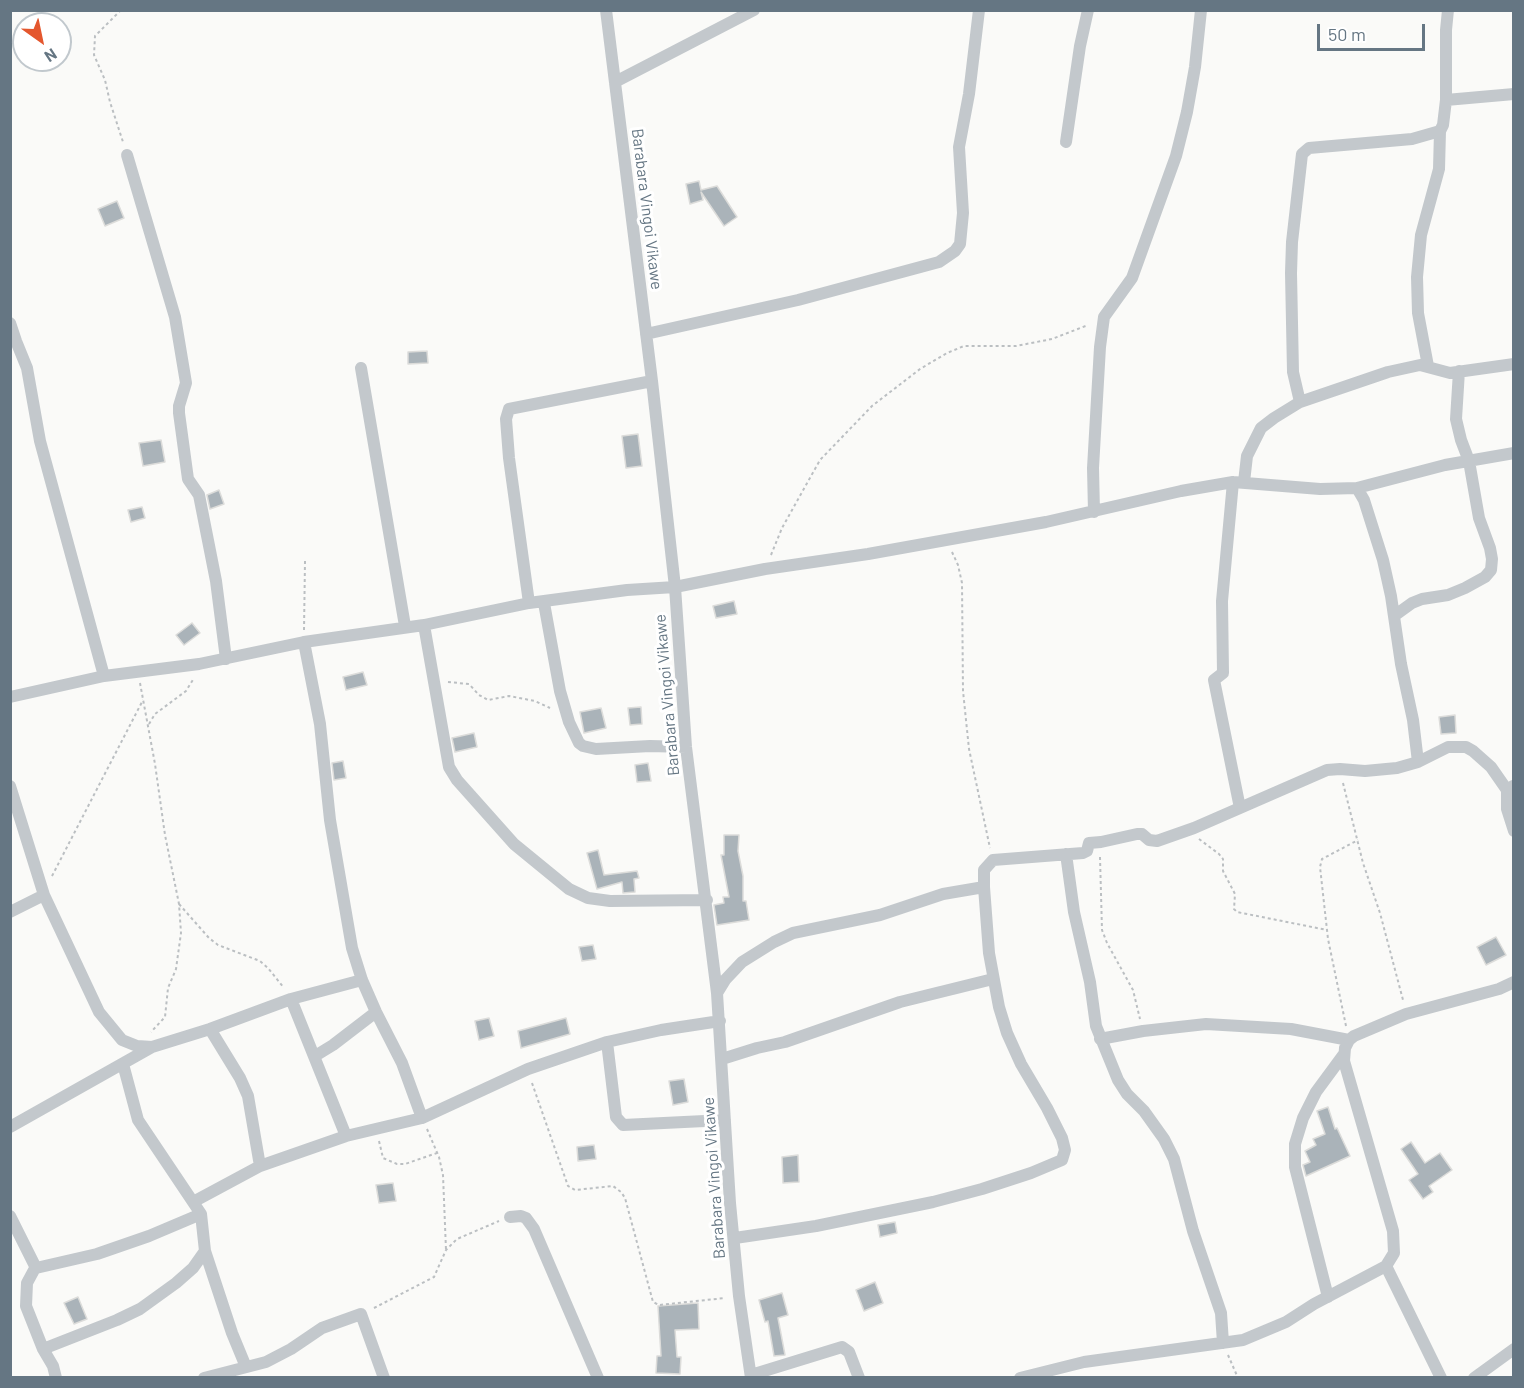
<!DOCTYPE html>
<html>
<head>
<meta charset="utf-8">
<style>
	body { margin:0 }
	#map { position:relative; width:1524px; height:1388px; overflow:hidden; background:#fafaf8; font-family:Barlow,sans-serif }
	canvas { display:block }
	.frame { position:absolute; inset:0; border:12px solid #657683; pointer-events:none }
	.north { position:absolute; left:12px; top:12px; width:60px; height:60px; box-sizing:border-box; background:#fff; border:2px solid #c1c8cd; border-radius:50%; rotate:147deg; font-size:16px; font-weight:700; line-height:24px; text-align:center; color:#657683 }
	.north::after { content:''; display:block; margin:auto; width:21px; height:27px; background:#e4572e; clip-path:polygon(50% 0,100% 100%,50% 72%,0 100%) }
	.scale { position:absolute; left:1317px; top:24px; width:108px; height:27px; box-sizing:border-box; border:3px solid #657683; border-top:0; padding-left:8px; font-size:18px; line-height:21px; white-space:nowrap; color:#657683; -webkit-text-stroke:4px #fff; paint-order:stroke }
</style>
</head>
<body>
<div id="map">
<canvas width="1524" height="1388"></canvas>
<div class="frame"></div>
<div class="north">N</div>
<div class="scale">50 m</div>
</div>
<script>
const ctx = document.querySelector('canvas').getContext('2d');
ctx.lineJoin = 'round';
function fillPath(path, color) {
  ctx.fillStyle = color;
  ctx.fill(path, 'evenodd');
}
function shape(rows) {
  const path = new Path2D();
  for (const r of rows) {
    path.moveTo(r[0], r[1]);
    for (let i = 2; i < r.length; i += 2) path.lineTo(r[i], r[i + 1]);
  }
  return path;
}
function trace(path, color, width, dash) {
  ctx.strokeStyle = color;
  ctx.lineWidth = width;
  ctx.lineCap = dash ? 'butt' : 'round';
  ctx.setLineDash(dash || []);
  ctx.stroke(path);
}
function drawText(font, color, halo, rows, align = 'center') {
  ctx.font = font + ' Barlow,sans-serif';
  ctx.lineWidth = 6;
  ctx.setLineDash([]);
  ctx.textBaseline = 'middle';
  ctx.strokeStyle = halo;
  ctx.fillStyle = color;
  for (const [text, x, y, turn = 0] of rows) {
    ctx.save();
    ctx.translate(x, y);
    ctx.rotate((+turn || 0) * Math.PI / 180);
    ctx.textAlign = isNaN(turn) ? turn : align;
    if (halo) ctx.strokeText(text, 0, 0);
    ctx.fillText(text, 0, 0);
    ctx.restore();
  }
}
const building = shape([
	[699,181,701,190,717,186,737,217,724,226,701,192,703,200,690,204,686,184,699,181],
	[117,201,124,218,105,226,98,209,117,201],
	[427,351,428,363,408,364,408,352,427,351],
	[638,434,642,466,626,468,622,436,638,434],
	[161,440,165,462,143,466,139,443,161,440],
	[219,490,224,504,210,509,207,495,219,490],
	[142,507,145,518,131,522,128,510,142,507],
	[734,601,737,614,716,618,713,606,734,601],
	[192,623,200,633,184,645,176,635,192,623],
	[363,672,367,685,346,690,343,677,363,672],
	[641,707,642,724,630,725,628,708,641,707],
	[601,708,606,728,584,733,580,712,601,708],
	[1455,715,1456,733,1441,734,1439,717,1455,715],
	[474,733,477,747,455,752,452,738,474,733],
	[343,761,346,778,334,780,332,763,343,761],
	[648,763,651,781,637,782,635,765,648,763],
	[724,835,739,835,738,851,743,876,743,901,746,901,749,920,717,925,714,905,724,903,723,897,729,897,721,855,724,855,724,835],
	[598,850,604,875,637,871,639,878,634,879,635,892,623,893,622,882,597,889,587,853,598,850],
	[1496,937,1506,955,1486,965,1477,947,1496,937],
	[593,945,596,959,582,961,579,947,593,945],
	[489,1018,494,1036,479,1040,475,1021,489,1018],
	[566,1018,570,1034,521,1048,518,1031,566,1018],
	[684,1079,688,1102,673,1105,669,1081,684,1079],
	[1328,1107,1335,1129,1337,1128,1350,1156,1306,1176,1303,1165,1310,1162,1305,1151,1316,1145,1313,1139,1325,1134,1317,1111,1328,1107],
	[1411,1142,1425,1163,1440,1153,1452,1170,1429,1186,1433,1192,1423,1199,1409,1180,1418,1174,1401,1149,1411,1142],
	[594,1145,596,1159,578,1161,577,1147,594,1145],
	[798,1155,799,1182,783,1183,782,1157,798,1155],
	[393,1183,396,1201,379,1203,376,1185,393,1183],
	[895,1222,897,1233,880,1237,878,1225,895,1222],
	[875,1282,883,1303,864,1311,856,1290,875,1282],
	[782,1293,788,1315,778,1318,785,1355,774,1356,768,1321,765,1322,759,1300,782,1293],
	[78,1297,87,1319,74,1324,64,1303,78,1297],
	[698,1303,699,1329,675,1330,677,1357,681,1357,680,1374,656,1373,657,1356,661,1356,658,1306,698,1303]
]);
const path = shape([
	[121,10,95,36,94,55,105,80,110,102,123,142],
	[952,552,958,565,962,583,963,691,969,749,990,848],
	[771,555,782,528,820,460,872,406,920,369,947,353,964,346,1016,346,1052,339,1088,325],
	[304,630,305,561],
	[448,682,469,684,479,695,488,700,509,696,535,701,550,708],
	[140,683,155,764,165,835,179,904,181,933,176,969,168,988,165,1017,151,1032],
	[149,724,155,714,186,691,194,678],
	[1343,783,1363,863,1380,913,1403,1000],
	[1199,839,1219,854,1223,859,1223,871,1235,894,1234,909,1237,912,1327,930],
	[1100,857,1102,930,1107,943,1133,990,1140,1019],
	[52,876,143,700],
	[179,904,209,938,218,945,260,961,268,968,284,988],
	[1346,1026,1328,939,1320,867,1322,859,1358,840],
	[532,1083,568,1186,575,1190,613,1186,621,1192,625,1198,653,1302,659,1305,725,1298],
	[427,1129,439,1157,443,1175,446,1250],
	[379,1141,383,1158,397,1164,405,1164,437,1153],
	[374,1308,434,1277,446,1250,457,1239,499,1221],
	[1228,1355,1238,1378]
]);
const minor = shape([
	[606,10,652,381,675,587,686,747,717,993,730,1203,739,1296,751,1378],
	[615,82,754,10],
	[1446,100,1514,94],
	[1066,142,1080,46,1088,10],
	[127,155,175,317,186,383,179,406,179,413,188,479,199,495,216,581,226,659],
	[10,323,16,341,27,368,40,441,104,676],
	[646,334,798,300,939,262,955,251,960,244,963,213,959,147,969,94,979,10],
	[1428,366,1418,313,1417,277,1421,235,1439,169,1440,131],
	[361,368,405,626],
	[1300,402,1293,372,1291,273,1292,242,1302,154,1309,148,1412,139,1440,131,1443,125,1446,100,1446,30,1448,10],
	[1233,482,1222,601,1223,673,1214,680,1240,808],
	[1244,482,1247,456,1261,428,1274,418,1300,402,1388,372,1420,365,1450,373,1514,364],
	[1357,488,1364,500,1383,560,1391,596,1401,664,1413,720,1418,762],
	[1094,512,1093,468,1100,347,1104,317,1132,278,1176,156,1187,112,1195,67,1201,10],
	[529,603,509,458,506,419,509,409,652,381],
	[544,603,560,691,569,722,579,743,583,746,596,749,650,746,686,747],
	[1394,616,1412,603,1422,599,1448,595,1465,588,1485,577,1491,570,1492,559,1490,548,1479,518,1469,461,1461,440,1456,419,1459,371],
	[424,625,449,767,457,780,514,844,569,889,588,898,610,901,707,900],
	[304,642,320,724,330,820,352,948,362,980,376,1012,402,1063,422,1118],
	[10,697,104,676,199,664,304,642,424,625,529,603,627,590,675,587,765,569,868,554,1046,522,1181,491,1233,482,1320,489,1357,488,1445,465,1514,453],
	[10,786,44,895,99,1012,122,1040,137,1046,152,1047],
	[1513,786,1507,790,1507,809,1514,831],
	[1066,854,1074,912,1090,982,1096,1026,1118,1080,1127,1094,1144,1111,1164,1139,1174,1159,1193,1231,1221,1313,1223,1343],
	[10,912,44,895],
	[717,993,725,980,742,962,774,942,793,933,880,915,943,894,984,887],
	[291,999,346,1136],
	[210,1029,240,1078,248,1096,260,1166],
	[1100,1039,1143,1031,1206,1024,1291,1029,1349,1040],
	[607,1042,616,1117,623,1125,725,1120],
	[315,1056,333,1045,376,1012],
	[722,1059,757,1048,785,1042,900,1002,993,979],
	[123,1064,138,1120,201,1214,205,1251,232,1333,246,1367],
	[10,1127,152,1047,210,1029,291,999,362,980],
	[193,1202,260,1166,346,1136,422,1118,528,1069,607,1042,661,1030,720,1021],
	[10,1216,36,1268],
	[510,1217,521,1216,526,1218,534,1229,598,1378],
	[735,1238,816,1226,933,1202,982,1189,1031,1173,1062,1160,1065,1150,1062,1138,1047,1108,1021,1064,1007,1033,999,1007,989,953,984,887,984,870,993,860,1083,853,1087,851,1089,843,1101,842,1137,834,1142,834,1149,840,1157,841,1194,828,1327,770,1340,769,1365,771,1397,768,1418,762,1448,747,1466,747,1473,751,1491,767,1507,790],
	[1386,1266,1441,1378],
	[1328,1297,1295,1167,1295,1144,1303,1118,1316,1092,1344,1054],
	[43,1349,117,1320,140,1309,176,1283,193,1268,205,1251],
	[751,1375,842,1347,849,1352,859,1378],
	[56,1378,53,1366,43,1349,26,1306,27,1283,34,1270,36,1268,97,1254,149,1236,201,1214],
	[204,1378,266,1362,291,1349,322,1328,361,1314,384,1378],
	[1020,1378,1084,1362,1243,1340,1286,1322,1314,1304,1386,1266,1394,1253,1393,1231,1344,1061,1345,1048,1349,1040,1354,1036,1406,1014,1499,989,1514,982],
	[1474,1378,1514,1349]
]);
const streetNames = [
	["Barabara Vingoi Vikawe",647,209,83],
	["Barabara Vingoi Vikawe",667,695,-95],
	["Barabara Vingoi Vikawe",714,1178,-94]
];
fillPath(building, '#aab3b9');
trace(building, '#dcdcda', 1.5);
trace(path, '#bbbfc2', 2, [3, 3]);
trace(minor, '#c3c8cc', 12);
drawText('16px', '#657683', '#fff', streetNames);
</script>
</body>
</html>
